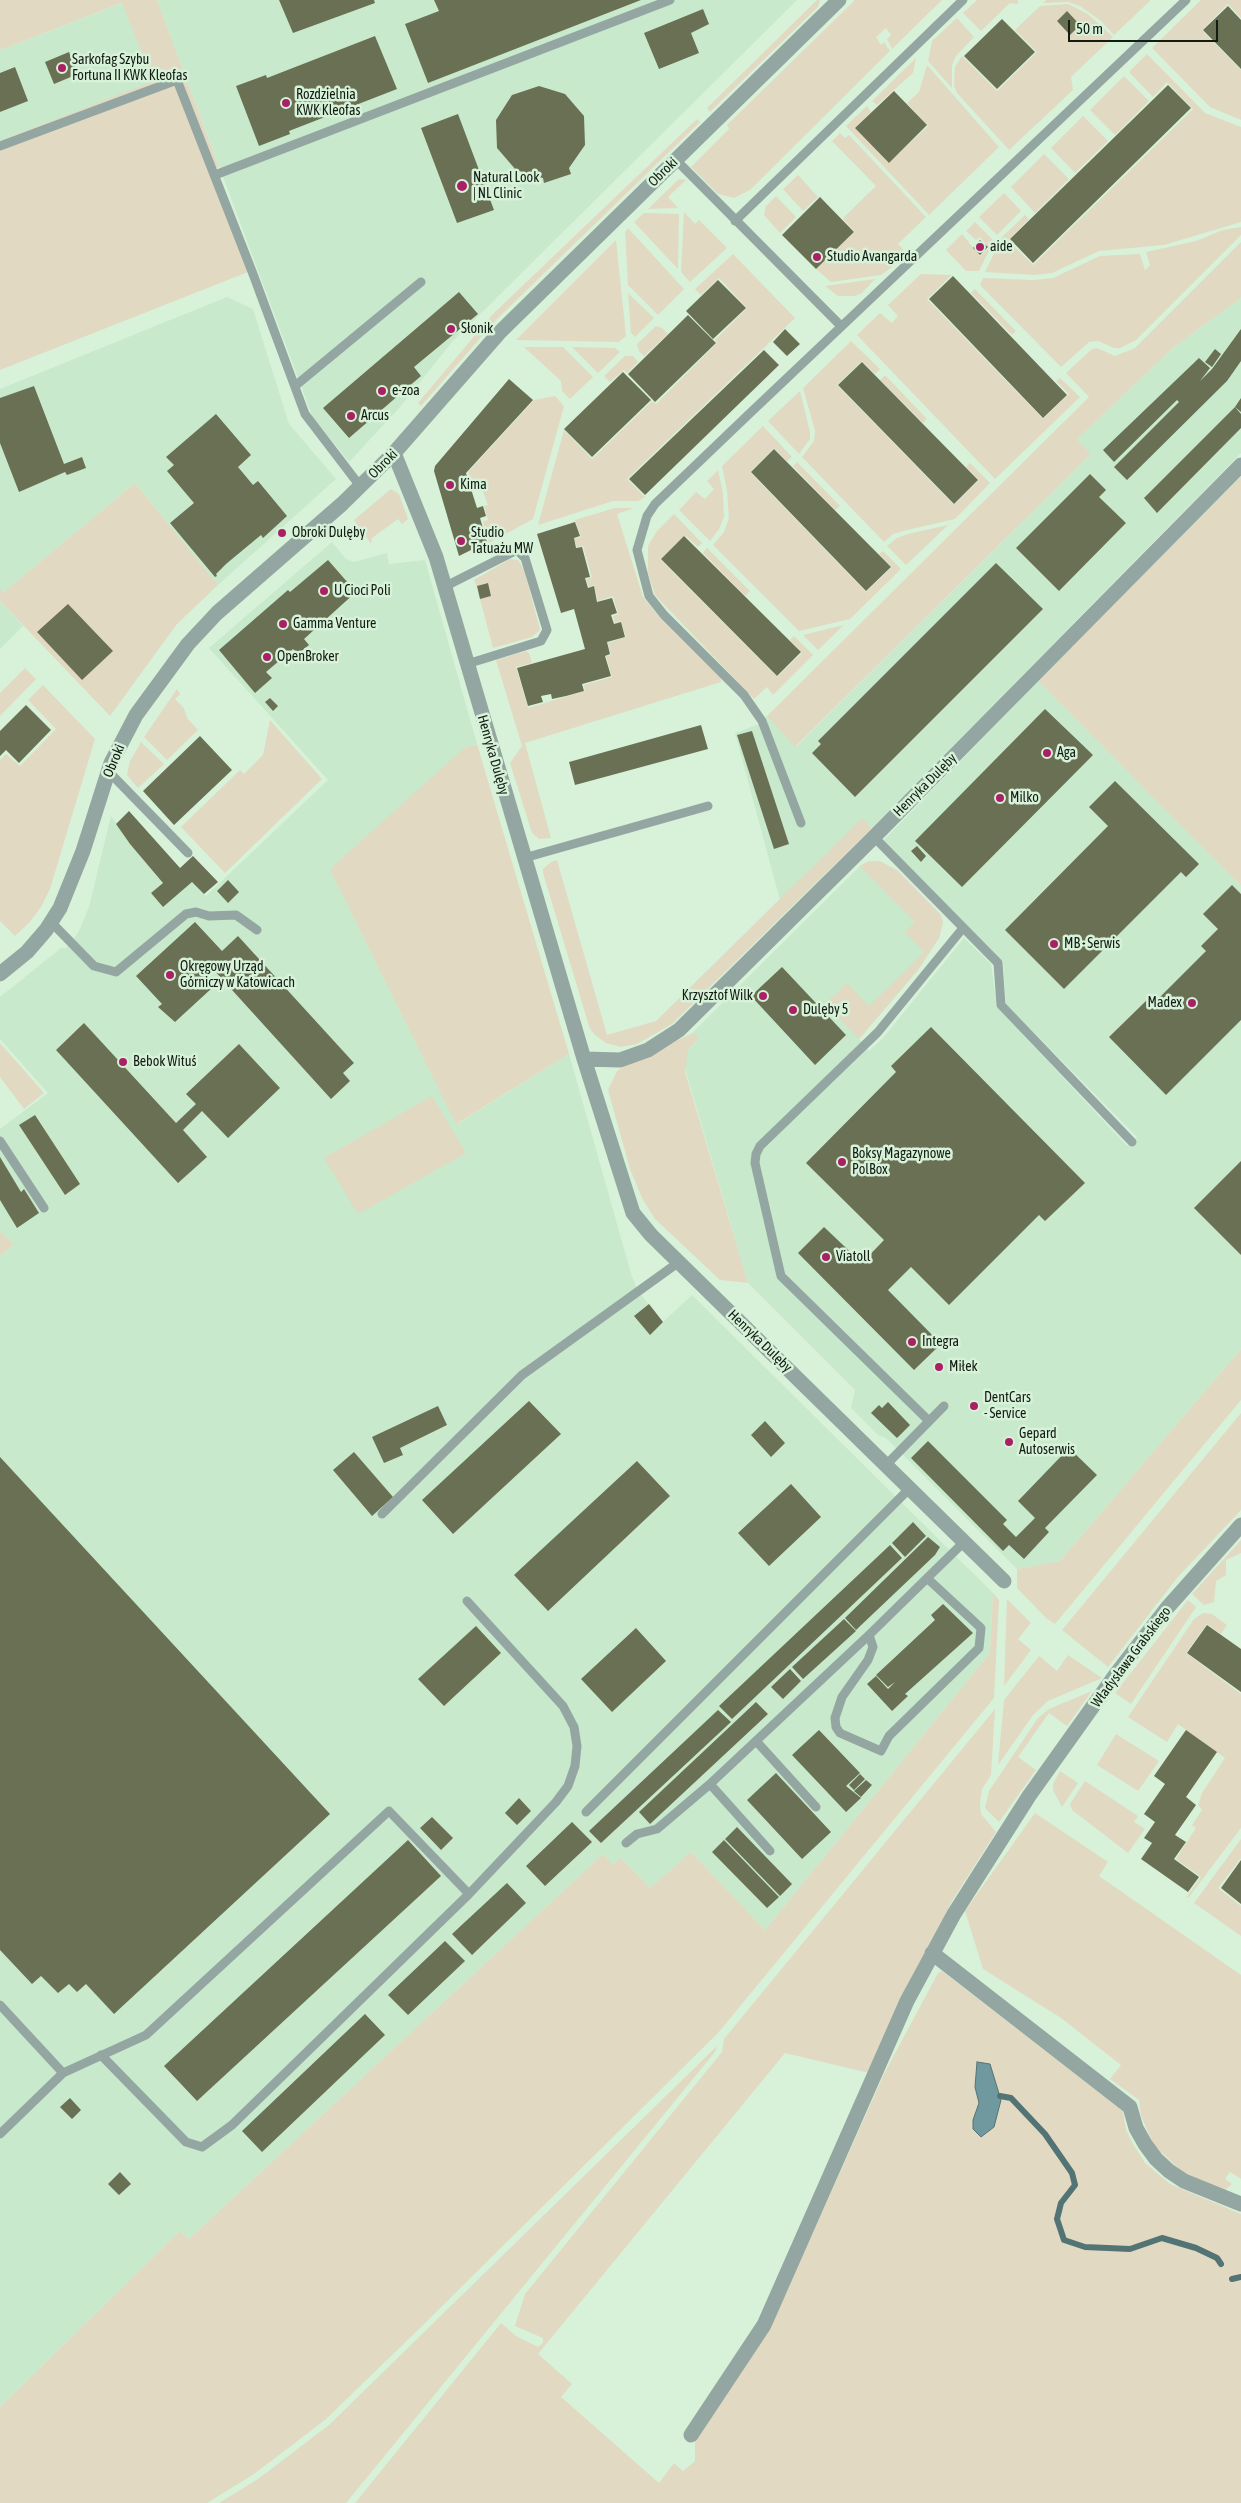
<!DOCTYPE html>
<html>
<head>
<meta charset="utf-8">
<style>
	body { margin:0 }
	#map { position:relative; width:1241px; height:2503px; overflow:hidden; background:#d7f2d9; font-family:"Asap Condensed",sans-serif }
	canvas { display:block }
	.scale { position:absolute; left:1068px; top:20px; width:150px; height:22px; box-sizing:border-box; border:2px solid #121c13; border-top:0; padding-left:6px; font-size:15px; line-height:18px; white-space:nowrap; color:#121c13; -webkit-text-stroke:4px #d7f2d9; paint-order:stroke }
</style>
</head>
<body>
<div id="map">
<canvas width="1241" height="2503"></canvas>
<div class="scale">50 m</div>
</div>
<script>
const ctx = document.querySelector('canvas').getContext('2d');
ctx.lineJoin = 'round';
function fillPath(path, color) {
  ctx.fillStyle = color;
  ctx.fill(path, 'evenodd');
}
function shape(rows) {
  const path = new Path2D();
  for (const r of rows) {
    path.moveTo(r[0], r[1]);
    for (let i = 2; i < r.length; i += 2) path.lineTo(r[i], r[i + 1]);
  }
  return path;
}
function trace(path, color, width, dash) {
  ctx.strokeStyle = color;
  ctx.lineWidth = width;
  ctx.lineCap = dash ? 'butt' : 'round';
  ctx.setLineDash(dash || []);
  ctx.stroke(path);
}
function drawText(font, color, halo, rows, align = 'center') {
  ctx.font = font + ' "Asap Condensed",sans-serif';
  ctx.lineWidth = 5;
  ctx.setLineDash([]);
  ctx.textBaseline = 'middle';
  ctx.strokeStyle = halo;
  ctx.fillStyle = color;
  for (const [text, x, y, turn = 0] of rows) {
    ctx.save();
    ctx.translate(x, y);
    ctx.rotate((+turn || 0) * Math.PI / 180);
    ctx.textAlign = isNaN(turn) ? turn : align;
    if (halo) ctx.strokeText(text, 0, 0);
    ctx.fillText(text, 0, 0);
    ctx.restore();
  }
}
const built = shape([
	[157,0,797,0,452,342,401,406,349,462,313,418],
	[123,3,153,82,0,141,0,50],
	[227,297,253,309,289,424,336,479,218,585,135,483,2,594,0,589,0,389],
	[1241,298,1241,453,872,828,862,819,780,900,735,733,757,725,767,716,796,747,1091,454,1077,439,1174,347],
	[332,542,346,559,354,562,387,553,389,564,425,560,477,744,464,748,433,1073,457,1124,569,1054,632,1277,638,1291,663,1322,692,1295,993,1593,990,1653,765,1930,691,1852,650,1888,622,1859,613,1865,603,1854,189,2239,180,2231,0,2407,0,1256,14,1244,0,1231,0,1129,48,1093,0,1039,0,997,61,948,66,948,78,933,89,907,111,816,130,844,163,883,151,893,163,906,192,882,206,896,328,780,209,648],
	[0,601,23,626,0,649],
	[1038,681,1241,886,1241,1349,1060,1561,1017,1569,886,1438,878,1435,851,1408,855,1390,748,1283,684,1065,688,1050,697,1041,695,1032,691,1034,860,866,869,861,880,861,898,871,940,914,943,922,939,938,918,970,859,1039,869,1051,883,1038,964,938,991,964,997,1007,1127,1146,1137,1137,1006,1004,1003,962,883,841]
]);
const green = shape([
	[0,0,157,0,219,167,210,171,248,272,0,370,0,141,153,81,122,3,0,50],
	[817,0,820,0,818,7,710,112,707,108],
	[855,0,942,0,892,49,887,39,891,35,886,28,876,37,881,45,884,42,890,51,750,190,734,198,718,194,691,167,729,129,727,125],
	[977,0,1018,0,1018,4,1010,3,981,31,963,13],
	[1046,0,1151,0,1114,35,1101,21,1080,6,1068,2,1043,3],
	[1201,0,1241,0,1241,18,1228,4,1202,30,1241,70,1241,120,1210,107,1152,48],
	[1068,4,1088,14,1113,37,1071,77,1073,90,1009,150,957,93,954,85,955,67,962,56,997,91,1037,52,1015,30,1040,6],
	[957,18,974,37,956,56,952,65,952,88,928,61,932,41],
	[1147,54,1205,113,1241,127,1241,222,1164,245,1099,251,1052,273,1035,275,985,272,1002,237,1025,215,1029,219,1008,240,1033,265,1193,109,1167,82,1153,97,1129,72],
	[916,58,913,73,877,105,872,101],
	[927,65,999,147,929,215,846,126,867,106,871,112,855,128,889,163,928,126,907,103,919,92],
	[1124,76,1149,101,1115,135,1090,110],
	[1083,116,1108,141,1075,173,1051,148],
	[697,119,700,122,497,319,421,406,418,403,492,315],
	[840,133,845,138,849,135,926,217,898,244,908,255,881,275,831,282,816,269,855,232,844,220,844,217,876,186,832,141],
	[1044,154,1069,179,1035,213,1011,187],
	[798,175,818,197,803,211,783,189],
	[679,179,686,180,668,197,678,208,648,209],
	[1004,193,1021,211,997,235,979,217],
	[776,196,796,217,780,233,764,215,766,206],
	[684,212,695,224,699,220,727,248,690,282,681,272],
	[644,213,679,214,678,269,634,222],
	[975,222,994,241,979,271,966,271,946,250,962,234,980,256,989,248,980,237,976,240,966,231],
	[1241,227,1241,235,1136,340,1120,348,1114,348,1098,341,1089,342,1061,367,980,285,983,278,1034,280,1053,278,1100,256,1140,254,1145,270,1150,265,1146,252,1196,241,1223,230],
	[628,228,684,289,658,315,628,285,625,232],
	[616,240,626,336,619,342,516,340],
	[1241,242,1241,298,1174,347,1077,439,1091,454,795,747,767,716,1089,397,1066,373,1092,349,1097,348,1115,356,1135,348],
	[733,254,795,318,627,479,645,497,638,501,613,501,538,525,564,430,592,459,652,401,656,404,717,343,715,340,747,308,719,278,701,295,695,289],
	[921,274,952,275,927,299,1043,419,1069,394,1056,381,1060,378,1080,397,995,479,857,335,880,313,892,323,898,316,888,305],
	[875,279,862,293,855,296,838,296,825,286],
	[975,289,1016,331,1012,335,971,293],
	[628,293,654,318,635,337,631,333],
	[656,326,662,328,668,334,644,356,639,351,637,344],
	[851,341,880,369,875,374,862,361,837,385,954,505,979,480,966,467,970,463,990,483,955,519,903,531,893,534,884,542,802,457,814,441,815,431,803,388],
	[524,347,563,347,593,377,570,399,562,391,561,381],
	[572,347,615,348,620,352,598,373],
	[625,356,633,356,638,362,627,373,624,370,610,382,604,376],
	[885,375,927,419,923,423,880,380],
	[800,391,810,432,810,439,799,454,768,421],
	[555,396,564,406,533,519,489,543,483,521,488,520,484,506,488,505,482,489,474,491,468,472,534,400],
	[763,426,792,457,787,461,774,448,750,472,866,592,892,567,879,554,883,551,901,569,850,619,799,631,713,545,724,532,729,518,727,491,722,466],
	[797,462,840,506,835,510,793,466],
	[718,470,723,493,724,517,719,529,710,541,679,510,696,492,705,499,714,489,707,481],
	[1241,476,1241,886,1038,681],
	[135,483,218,585,177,624,110,716,0,601,0,589,3,593],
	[391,489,399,494,408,519,402,524,398,519,372,538,371,544,354,520],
	[615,508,634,508,617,514,643,597,662,620,721,678,721,682,525,743,551,838,539,839,532,833,510,763,522,746,496,660,526,651,529,653,532,663,516,667,528,708,585,691,584,685,612,677,606,656,611,655,608,643,626,637,621,621,615,623,613,616,618,614,613,596,598,601,594,585,589,587,586,579,592,577,583,546,577,547,574,539,581,537,575,520],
	[674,514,702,543,698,547,685,535,660,559,777,677,802,653,790,640,794,636,813,655,773,695,767,687,754,699,655,595,648,573,648,546,657,531],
	[948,525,906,565,887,546,897,538,908,534],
	[707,548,750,591,745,596,703,553],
	[510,559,518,560,524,569,540,630,532,637,493,648,480,599,491,596,487,583,477,587,474,580],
	[844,625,818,650,803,635],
	[25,668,36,679,0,716,0,693],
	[43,685,95,739,50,889,41,907,29,923,15,936,0,921,0,760,6,754,20,766,56,729,28,700],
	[177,689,180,694,175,699,184,708,187,718,198,730,167,760,144,737],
	[270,720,322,779,225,873,181,827,240,770,244,774,263,755],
	[141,742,164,764,138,788,127,775,130,761],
	[477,744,569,1054,456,1124,330,869,464,748],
	[862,818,872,828,672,1024,637,1044,621,1047,606,1043,595,1035,590,1029,543,873,543,869,551,862,557,860,607,1035,656,1021],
	[869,861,880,861,898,871,940,914,943,922,939,938,918,970,859,1039,825,1004,847,983,869,1006,924,952,905,932,915,922,860,866],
	[695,1032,698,1039,688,1050,685,1072,748,1283,720,1280,655,1219,642,1198,630,1169,608,1090,617,1071,625,1065],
	[0,1043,44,1093,24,1109,0,1077],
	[432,1096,466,1153,358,1214,324,1158],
	[0,1231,14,1244,0,1256],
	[1241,1349,1241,1400,1055,1624,1046,1618,1017,1588,1017,1569,1060,1561],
	[1241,1413,1241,1510,1177,1578,1108,1667,1062,1630],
	[1241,1540,1241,1553,1226,1560,1226,1575,1216,1581,1214,1602,1204,1605,1192,1594],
	[993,1593,999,1600,994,1698,718,2033,420,2328,325,2420,254,2474,207,2503,0,2503,0,2407,180,2231,189,2239,603,1854,613,1865,621,1858,650,1888,691,1852,765,1930,990,1653],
	[1007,1599,1031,1623,1018,1639,1031,1650,1004,1686],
	[1188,1600,1196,1607,1131,1704,1115,1693],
	[1203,1613,1212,1614,1227,1625,1221,1634,1207,1624,1186,1653,1241,1694,1241,1828,1189,1897,1186,1898,1201,1877,1176,1859,1196,1828,1192,1825,1202,1810,1198,1805,1202,1793,1225,1758,1178,1724,1167,1742,1128,1717,1194,1619],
	[1068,1655,1102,1678,1048,1701,1033,1715,998,1765,1004,1700,1039,1656,1057,1671],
	[1092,1691,1067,1726,1049,1713,1018,1757,1036,1770,999,1822,985,1808,989,1791,1038,1718,1049,1709],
	[995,1709,991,1775,982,1789,980,1804,981,1814,996,1832,952,1901,869,2073,785,2053,538,2354,572,2384,561,2397,659,2483,674,2463,683,2471,695,2461,695,2437,772,2324,884,2074,938,1973,942,1971,1123,2111,1126,2130,1133,2144,1145,2163,1170,2184,1241,2214,1241,2503,355,2503,501,2323,516,2336,538,2347,543,2343,543,2338,515,2326,525,2294,722,2052,724,2039],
	[1116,1734,1159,1761,1138,1791,1097,1765],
	[1060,1771,1078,1783,1062,1807,1053,1790,1053,1784],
	[1085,1781,1138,1816,1134,1822,1145,1829,1128,1853,1072,1810,1070,1804],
	[1035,1813,1108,1862,1099,1876,1241,1975,1241,2179,1230,2172,1225,2179,1232,2184,1223,2192,1182,2172,1154,2145,1141,2116,1139,2100,1110,2079,1121,2065,1061,2018,983,1969,965,1911],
	[1241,1839,1241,1858,1218,1888,1241,1906,1241,1936,1194,1903],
	[717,2046,715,2052,346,2503,219,2503,258,2479,329,2425]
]);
const water = shape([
	[977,2062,990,2064,1001,2100,994,2127,981,2137,973,2129,973,2120,979,2103,975,2087,977,2062]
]);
const stream = shape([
	[1000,2096,1011,2098,1045,2134,1072,2173,1075,2185,1061,2203,1057,2219,1064,2240,1085,2247,1130,2249,1162,2238,1196,2248,1217,2258,1221,2264],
	[1232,2279,1241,2277]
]);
const building = shape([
	[279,0,374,0,375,3,293,33],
	[434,0,641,0,428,83,405,24,439,11],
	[1228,6,1241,20,1241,69,1203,30],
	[703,9,709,24,691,33,699,53,659,69,644,33],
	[1067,11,1080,25,1070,35,1057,21],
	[1002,19,1035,52,997,89,964,56],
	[375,36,397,89,289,131,290,134,259,146,236,86,266,75,267,78],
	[69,52,78,74,54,84,45,62],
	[15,67,28,101,0,112,0,73],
	[1168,85,1191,108,1033,263,1010,239],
	[539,86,565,94,584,116,585,145,569,168,571,174,544,183,543,178,516,170,497,148,496,120,512,95],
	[894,91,927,125,889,163,855,128],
	[458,114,494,210,457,223,421,128],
	[820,197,854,232,816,269,782,235],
	[980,240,988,247,980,255,973,248],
	[953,276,1067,395,1043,418,929,299],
	[718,280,746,308,713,339,686,311],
	[459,292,478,314,414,367,421,376,349,438,323,408],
	[688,315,716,343,655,402,628,374],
	[785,329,800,344,787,356,773,342],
	[1241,329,1241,361,1227,381,1127,480,1114,467,1179,402,1177,400,1114,462,1103,450,1199,358,1210,368,1200,381,1212,369],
	[1215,349,1221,354,1212,367,1205,362],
	[764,350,779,365,645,495,629,479],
	[862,362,978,480,954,504,838,385],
	[623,372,651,400,592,457,564,429],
	[509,379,533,400,466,473,477,508,483,506,486,516,480,518,487,542,459,556,434,471,435,466],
	[34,386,64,464,82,457,86,468,67,475,65,472,19,492,0,443,0,398],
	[1241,398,1241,412,1235,407],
	[1235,407,1241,414,1241,428,1157,513,1144,498],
	[216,414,251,455,238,467,253,485,258,481,287,516,263,538,261,535,226,564,216,574,217,576,215,577,170,523,194,503,167,471,174,465,166,457],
	[774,449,891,567,866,591,751,472],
	[1090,474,1106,490,1099,497,1126,523,1059,591,1016,548],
	[575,522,580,536,574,538,576,548,582,547,590,577,585,578,588,588,594,586,597,602,612,598,617,613,611,615,614,624,621,622,625,637,607,642,610,654,605,656,611,676,582,684,584,691,566,696,552,699,551,694,541,696,543,702,528,706,517,668,585,649,574,609,561,613,537,534],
	[684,536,801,652,777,676,661,559],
	[328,560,356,592,304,639,309,645,298,654,293,649,266,672,272,678,255,693,219,650,288,590,290,592],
	[996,563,1043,609,855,797,812,753,821,744,818,741],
	[488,583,491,596,480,599,477,586],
	[68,604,113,651,82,680,37,632],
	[270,698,278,706,273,711,265,702],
	[26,705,51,730,19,763,6,750,0,756,0,731],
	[1045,709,1093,755,962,887,915,841],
	[701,725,708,749,575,785,569,762],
	[752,731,789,844,774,849,737,735],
	[200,736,232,770,174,825,143,791],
	[1115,781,1199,864,1186,877,1181,872,1064,989,1005,930,1108,826,1089,807],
	[129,811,180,868,193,856,218,882,204,894,192,882,163,907,151,893,163,883,130,844,116,824],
	[917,846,926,856,921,862,911,851],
	[228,880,239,892,228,903,217,891],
	[1232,885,1241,894,1241,1020,1166,1095,1109,1037,1149,998,1154,1003,1206,951,1201,946,1218,929,1203,914],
	[195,922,222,951,238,936,354,1063,343,1073,350,1081,331,1099,213,969,203,979,212,988,175,1022,158,1007,162,1004,136,976],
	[782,967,846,1035,815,1065,751,996],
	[84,1023,176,1123,196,1104,186,1094,239,1044,280,1088,228,1138,202,1111,183,1130,207,1157,178,1183,56,1050],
	[931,1027,1085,1183,1045,1221,1039,1215,949,1305,911,1267,888,1290,941,1344,914,1370,798,1253,824,1227,862,1263,884,1240,806,1163,896,1072,891,1066],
	[35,1115,80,1184,65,1195,19,1125],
	[0,1157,21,1192,24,1189,39,1213,17,1228,0,1200],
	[1241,1161,1241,1255,1194,1208],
	[649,1304,663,1322,650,1335,634,1316],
	[529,1401,561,1434,453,1534,422,1500],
	[888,1402,910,1425,897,1438,871,1413,879,1405,882,1408],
	[438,1406,447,1425,400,1448,403,1455,384,1463,372,1437],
	[765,1421,785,1443,771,1457,751,1435],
	[928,1441,1007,1520,1003,1524,1016,1537,1035,1518,1018,1501,1069,1448,1097,1475,1045,1528,1049,1532,1024,1559,1009,1545,1003,1551,911,1458],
	[354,1452,393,1497,372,1516,333,1470],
	[0,1457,330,1814,114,2014,86,1984,77,1992,69,1984,58,1993,41,1976,32,1984,0,1950],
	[637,1461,670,1496,548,1611,514,1575],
	[791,1484,821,1517,769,1566,738,1533],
	[913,1522,926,1536,905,1557,892,1543],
	[928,1537,940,1547,935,1555,856,1630,845,1618],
	[890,1545,902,1558,732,1719,719,1706],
	[943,1604,973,1633,905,1694,908,1696,892,1711,867,1684,876,1676,888,1689,895,1682,888,1687,876,1675,935,1620,931,1615],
	[844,1619,856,1631,803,1679,792,1667],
	[1207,1625,1241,1649,1241,1692,1187,1653],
	[476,1626,501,1653,444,1706,418,1679],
	[636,1628,666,1661,612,1712,581,1679],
	[790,1669,801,1681,783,1699,771,1687],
	[756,1702,768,1714,650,1824,639,1812],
	[718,1710,731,1722,601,1843,589,1831],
	[819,1730,860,1773,846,1786,861,1798,846,1812,792,1755],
	[1186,1730,1217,1752,1186,1797,1196,1805,1175,1835,1186,1842,1174,1859,1199,1877,1188,1892,1141,1859,1152,1843,1144,1838,1155,1822,1144,1814,1165,1784,1154,1776],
	[776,1773,831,1832,802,1859,747,1800],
	[860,1774,865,1779,854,1790,849,1785],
	[866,1780,872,1785,861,1797,854,1791],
	[519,1798,531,1811,517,1825,505,1813],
	[432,1817,453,1838,441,1850,420,1828],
	[572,1822,592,1842,545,1886,526,1866],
	[737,1827,792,1884,780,1896,725,1839],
	[408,1840,441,1876,197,2101,164,2066],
	[724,1840,779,1897,767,1908,712,1852],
	[1241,1860,1241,1904,1221,1888],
	[507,1883,526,1903,472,1955,452,1934],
	[445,1941,465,1961,408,2015,388,1995],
	[365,2014,385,2035,262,2152,242,2131],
	[70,2098,81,2110,72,2119,60,2107],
	[120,2172,131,2184,119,2195,108,2184]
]);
const lane = shape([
	[0,146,177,80,253,274,305,414,360,486],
	[676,160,841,326],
	[215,175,670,0],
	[735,221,963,0],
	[295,386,421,282],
	[444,587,517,550,525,558,547,630,541,641,467,664],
	[108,771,188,853],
	[801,823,762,721,744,695,664,615,649,596,637,550,647,516,655,504,748,415,1186,0],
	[874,837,998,963,1001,1005,1132,1142],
	[524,858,708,806],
	[51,922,94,966,116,972,186,914,196,912,209,916,236,915,257,930],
	[0,1141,44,1208],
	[929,1421,781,1276,755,1163,756,1154,760,1146,878,1032,963,928],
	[886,1465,944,1406],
	[382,1514,522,1375,679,1262],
	[869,1635,873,1647,868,1660,842,1697,835,1718,836,1727,840,1733,881,1751,889,1736,979,1648,981,1628,928,1579],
	[757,1742,816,1807],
	[710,1784,770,1851],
	[586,1812,910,1488],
	[626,1843,637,1834,657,1829,710,1784,869,1635,965,1541],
	[0,2005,63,2073,0,2134],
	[101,2055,186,2142,202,2147,232,2125,469,1894,556,1802,568,1786,575,1766,577,1746,574,1727,563,1706,467,1601],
	[63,2073,146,2035,389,1811,469,1894]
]);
const street = shape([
	[394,453,436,557,584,1059,633,1213,651,1235,1004,1581],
	[0,974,27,952,46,930,60,908,83,851,111,763,136,715,188,644,217,613,342,504,394,453,499,333,839,0],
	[584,1059,620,1060,648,1050,679,1030,874,837,1241,465],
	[932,1953,1130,2107,1136,2128,1145,2144,1156,2159,1169,2171,1184,2181,1241,2204],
	[691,2435,764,2325,907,2001,954,1914,1029,1796,1116,1674,1167,1608,1241,1525]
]);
const markers = [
	[62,68,5,"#a92065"],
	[286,103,5,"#a92065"],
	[462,186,6,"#a92065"],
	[980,247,5,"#a92065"],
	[817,257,5,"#a92065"],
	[451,329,5,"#a92065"],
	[382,391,5,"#a92065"],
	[351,416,5,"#a92065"],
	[450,485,5,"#a92065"],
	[282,533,5,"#a92065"],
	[461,541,5,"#a92065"],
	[324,591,5,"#a92065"],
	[283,624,5,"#a92065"],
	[267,657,5,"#a92065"],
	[1047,753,5,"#a92065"],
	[1000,798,5,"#a92065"],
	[1054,944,5,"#a92065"],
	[170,975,5,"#a92065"],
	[763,996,5,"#a92065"],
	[1192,1003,5,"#a92065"],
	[793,1010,5,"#a92065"],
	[123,1062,5,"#a92065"],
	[842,1162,5,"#a92065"],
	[826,1257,5,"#a92065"],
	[912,1342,5,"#a92065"],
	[939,1367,5,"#a92065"],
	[974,1406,5,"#a92065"],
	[1009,1442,5,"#a92065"]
];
const poiNames = [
	["Sarkofag Szybu",72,60],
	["Fortuna II KWK Kleofas",72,76],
	["Rozdzielnia",296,95],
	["KWK Kleofas",296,111],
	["Natural Look",473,178],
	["| NL Clinic",473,194],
	["aide",990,247],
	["Studio Avangarda",827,257],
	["Słonik",461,329],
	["e-zoa",392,391],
	["Arcus",361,416],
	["Kima",460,485],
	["Obroki Dulęby",292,533],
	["Studio",471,533],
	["Tatuażu MW",471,549],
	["U Cioci Poli",334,591],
	["Gamma Venture",293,624],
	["OpenBroker",277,657],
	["Aga",1057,753],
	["Milko",1010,798],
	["MB - Serwis",1064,944],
	["Okręgowy Urząd",180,967],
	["Górniczy w Katowicach",180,983],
	["Krzysztof Wilk",753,996,"right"],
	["Madex",1182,1003,"right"],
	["Dulęby 5",803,1010],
	["Bebok Wituś",133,1062],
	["Boksy Magazynowe",852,1154],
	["PolBox",852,1170],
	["Viatoll",836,1257],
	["Integra",922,1342],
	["Miłek",949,1367],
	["DentCars",984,1398],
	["- Service",984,1414],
	["Gepard",1019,1434],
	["Autoserwis",1019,1450]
];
const streetNames = [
	["Obroki",663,172,-44],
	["Obroki",383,464,-45],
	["Henryka Dulęby",493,755,74],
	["Obroki",114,761,-67],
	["Henryka Dulęby",925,785,-45],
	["Henryka Dulęby",760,1341,44],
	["Władysława Grabskiego",1131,1657,-53]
];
fillPath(built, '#c8e9cb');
fillPath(green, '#e2d9c3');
fillPath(water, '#6f999f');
trace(water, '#537475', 1);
trace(stream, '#537475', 6);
fillPath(building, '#6a7054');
trace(lane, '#94a6a1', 9);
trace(street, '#94a6a1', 15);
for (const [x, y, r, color] of markers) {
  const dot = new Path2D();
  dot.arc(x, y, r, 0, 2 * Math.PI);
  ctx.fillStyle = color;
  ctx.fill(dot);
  trace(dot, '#d7f2d9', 2);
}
drawText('14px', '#121c13', '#d7f2d9', poiNames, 'left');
drawText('14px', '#121c13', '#d7f2d9', streetNames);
</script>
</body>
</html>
